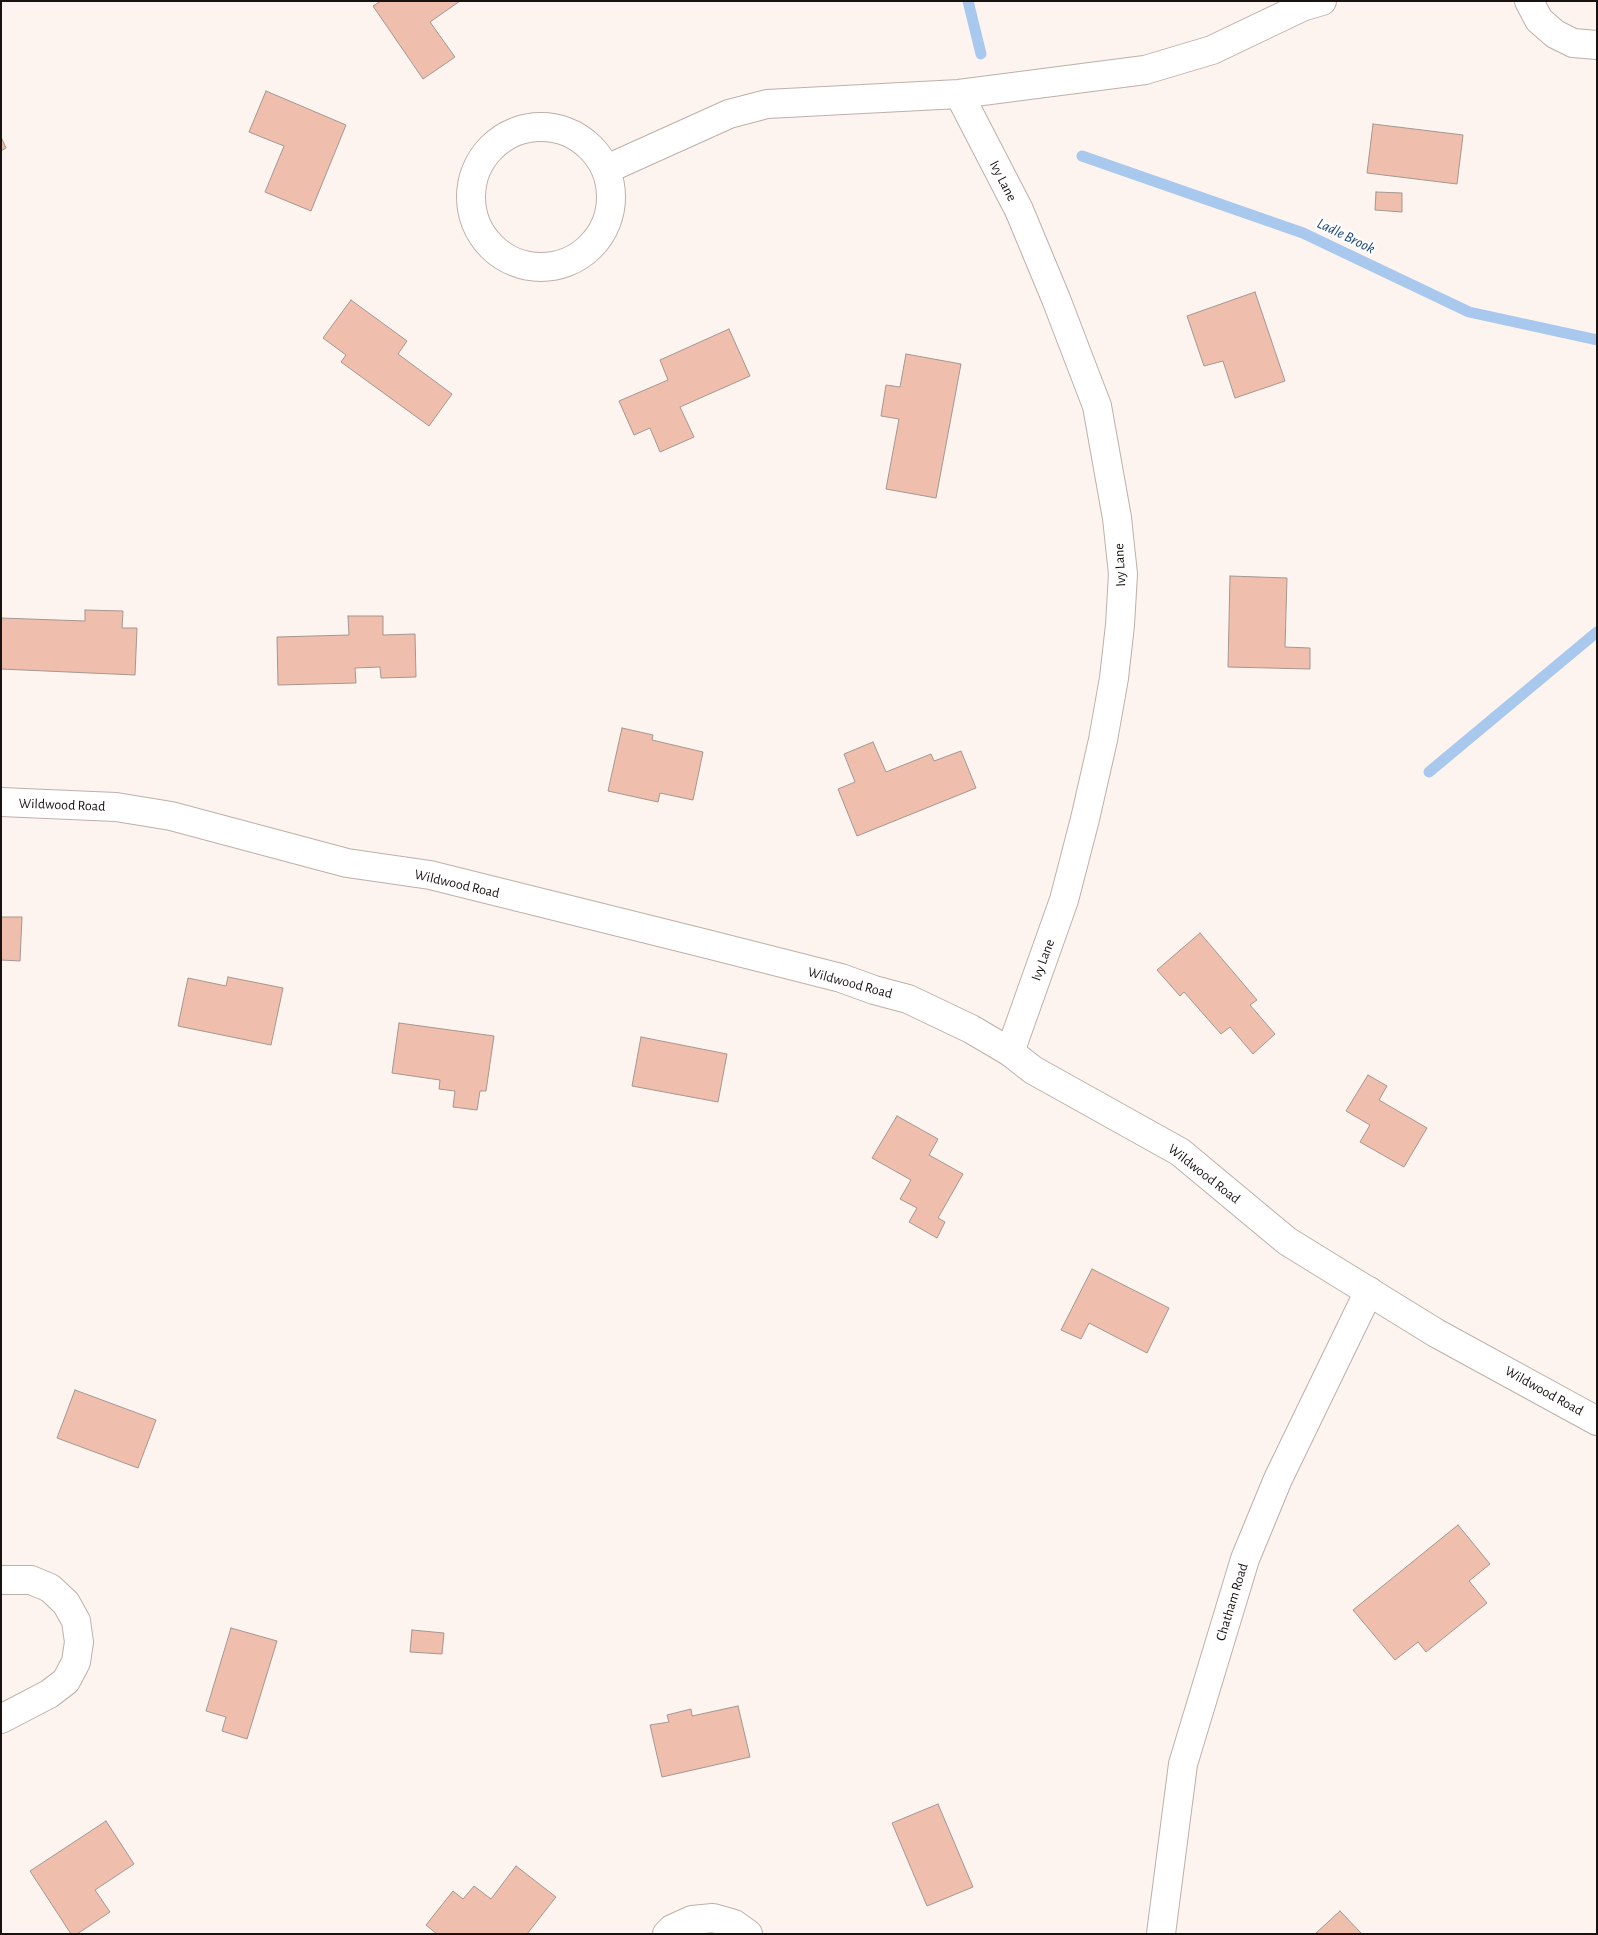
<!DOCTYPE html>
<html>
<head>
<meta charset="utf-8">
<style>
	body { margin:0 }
	#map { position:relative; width:1598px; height:1935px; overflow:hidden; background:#fdf4f0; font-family:"Alegreya Sans",sans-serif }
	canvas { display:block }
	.frame { position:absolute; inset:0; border:2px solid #181311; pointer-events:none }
</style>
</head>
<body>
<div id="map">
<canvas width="1598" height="1935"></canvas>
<div class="frame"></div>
</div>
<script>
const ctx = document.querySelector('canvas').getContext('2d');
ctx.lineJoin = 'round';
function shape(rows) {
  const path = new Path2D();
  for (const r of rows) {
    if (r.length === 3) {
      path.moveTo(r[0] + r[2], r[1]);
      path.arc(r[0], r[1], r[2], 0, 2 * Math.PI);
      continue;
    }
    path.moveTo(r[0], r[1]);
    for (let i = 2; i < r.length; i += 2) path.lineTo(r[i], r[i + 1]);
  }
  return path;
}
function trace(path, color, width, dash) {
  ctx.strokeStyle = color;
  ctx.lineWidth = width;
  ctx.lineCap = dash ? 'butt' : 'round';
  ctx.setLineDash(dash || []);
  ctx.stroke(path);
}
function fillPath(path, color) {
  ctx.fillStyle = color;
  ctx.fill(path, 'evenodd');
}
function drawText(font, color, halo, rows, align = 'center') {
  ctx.font = font + ' "Alegreya Sans",sans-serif';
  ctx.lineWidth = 5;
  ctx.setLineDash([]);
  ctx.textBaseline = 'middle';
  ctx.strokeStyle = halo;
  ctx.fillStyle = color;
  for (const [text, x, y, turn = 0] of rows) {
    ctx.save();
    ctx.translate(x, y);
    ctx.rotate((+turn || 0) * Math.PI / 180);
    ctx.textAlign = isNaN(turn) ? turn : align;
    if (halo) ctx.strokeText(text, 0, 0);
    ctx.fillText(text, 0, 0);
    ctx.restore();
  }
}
const stream = shape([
	[968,1,981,54],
	[1082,156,1303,233,1469,312,1597,340],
	[1429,772,1597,632]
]);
const building = shape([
	[381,1,460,1,430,22,455,57,423,79,373,6,381,1],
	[266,91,346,125,311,211,265,192,284,146,249,132,266,91],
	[1373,124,1463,135,1457,184,1367,173,1373,124],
	[1,137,6,148,1,151,1,137],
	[1376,192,1402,193,1402,212,1375,210,1376,192],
	[1255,292,1285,381,1235,398,1223,361,1204,366,1187,316,1255,292],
	[351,300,407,341,398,354,452,394,429,426,341,362,346,355,323,338,351,300],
	[729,329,750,376,680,407,694,437,660,452,650,428,634,435,619,401,668,380,660,360,729,329],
	[906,354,961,364,936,498,886,489,899,419,881,416,886,385,900,387,906,354],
	[1230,576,1287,578,1285,647,1310,648,1310,669,1228,667,1230,576],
	[85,610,123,611,122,628,137,628,135,675,1,669,1,618,85,621,85,610],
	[348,616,383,616,383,635,415,634,416,677,381,678,380,667,355,668,356,683,278,685,277,637,349,635,348,616],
	[622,728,653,735,652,740,703,752,693,800,660,793,658,802,608,791,622,728],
	[873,742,886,772,931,754,934,761,961,751,976,788,857,836,838,789,855,782,844,754,873,742],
	[1,917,22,917,20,961,1,960,1,917],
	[1200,933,1257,1000,1250,1005,1275,1034,1253,1054,1230,1027,1221,1034,1184,992,1180,996,1157,970,1200,933],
	[228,977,283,988,271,1045,178,1026,188,978,226,986,228,977],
	[399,1023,494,1036,486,1091,480,1091,477,1110,453,1107,455,1091,439,1089,440,1080,392,1073,399,1023],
	[641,1037,727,1054,718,1102,632,1086,641,1037],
	[1368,1075,1387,1086,1379,1100,1427,1128,1404,1167,1360,1142,1370,1125,1346,1111,1368,1075],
	[897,1116,938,1139,929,1155,963,1174,938,1218,945,1222,937,1238,909,1222,917,1208,900,1199,911,1180,872,1158,897,1116],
	[1092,1269,1169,1308,1147,1353,1089,1323,1081,1339,1061,1330,1092,1269],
	[75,1390,156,1420,138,1468,57,1438,75,1390],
	[1458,1525,1490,1564,1469,1581,1487,1603,1426,1652,1418,1642,1395,1660,1353,1610,1458,1525],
	[231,1628,277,1641,247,1739,222,1731,226,1717,206,1711,231,1628],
	[412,1630,444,1633,442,1654,410,1652,412,1630],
	[738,1706,750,1757,662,1777,650,1725,669,1722,667,1715,691,1709,692,1716,738,1706],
	[938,1804,973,1887,927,1906,892,1823,938,1804],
	[106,1821,134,1864,95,1890,110,1912,77,1934,71,1934,30,1871,106,1821],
	[516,1866,556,1897,527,1934,437,1934,426,1925,453,1891,463,1899,474,1886,491,1899,516,1866],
	[1340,1911,1362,1934,1315,1934,1340,1911]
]);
const minor = shape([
	[1529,1,1539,20,1555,34,1573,43,1597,45],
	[959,94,1019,210,1056,299,1097,406,1117,518,1123,574,1120,625,1114,678,1103,740,1085,819,1064,900,1010,1052],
	[541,197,70],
	[607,169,729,114,767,104,959,94,1145,70,1212,50,1302,7,1322,1],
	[1,1580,31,1580,50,1588,66,1603,76,1621,79,1642,76,1662,66,1681,49,1694,1,1719],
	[667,1934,672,1929,692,1920,713,1918,734,1924,748,1934],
	[1161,1934,1183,1764,1245,1559,1278,1479,1369,1291]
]);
const tertiary = shape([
	[1,802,116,807,171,816,347,863,430,875,707,944,841,978,874,990,908,999,971,1029,1010,1052,1033,1070,1180,1152,1287,1241,1436,1333,1597,1421]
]);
const streetNames = [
	["Ivy Lane",1003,181,63],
	["Ivy Lane",1120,565,-93],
	["Wildwood Road",62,805,2],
	["Wildwood Road",457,884,13],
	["Ivy Lane",1043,960,-70],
	["Wildwood Road",850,983,15],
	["Wildwood Road",1204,1174,38],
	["Wildwood Road",1544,1391,29],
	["Chatham Road",1232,1602,-73]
];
const waterNames = [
	["Ladle Brook",1346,236,26]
];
trace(stream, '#a9c8ee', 11);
fillPath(building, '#f0beac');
trace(building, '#a49690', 1);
trace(minor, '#beafaa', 30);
trace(tertiary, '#beafaa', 30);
trace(minor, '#fff', 28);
trace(tertiary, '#fff', 28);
drawText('14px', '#181311', '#fff', streetNames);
drawText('italic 15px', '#1c4776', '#fff', waterNames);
</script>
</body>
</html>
